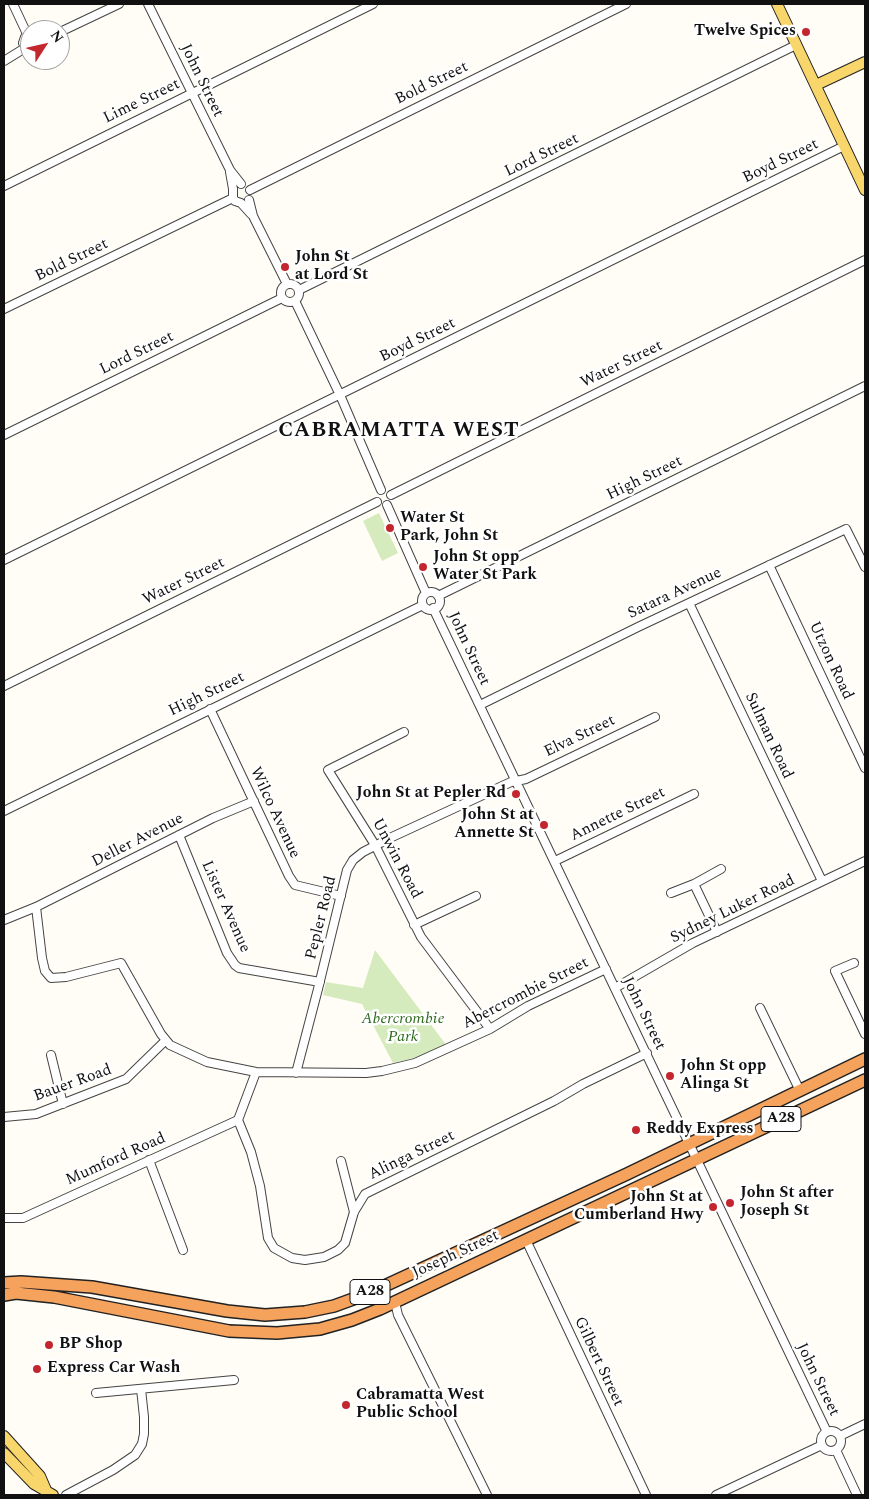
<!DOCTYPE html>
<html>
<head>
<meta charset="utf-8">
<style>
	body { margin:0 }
	#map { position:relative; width:869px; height:1499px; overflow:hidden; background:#fffdf5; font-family:Spectral,serif }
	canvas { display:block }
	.frame { position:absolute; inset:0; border:5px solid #111; pointer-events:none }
	.north { position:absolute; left:20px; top:20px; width:50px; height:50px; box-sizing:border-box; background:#fff; border:1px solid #a0a0a0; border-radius:50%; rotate:55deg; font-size:14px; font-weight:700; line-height:20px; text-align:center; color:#111 }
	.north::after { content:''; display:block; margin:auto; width:18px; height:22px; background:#c4262e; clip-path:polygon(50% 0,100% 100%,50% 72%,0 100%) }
</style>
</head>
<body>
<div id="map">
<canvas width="869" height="1499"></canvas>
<div class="frame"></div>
<div class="north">N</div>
</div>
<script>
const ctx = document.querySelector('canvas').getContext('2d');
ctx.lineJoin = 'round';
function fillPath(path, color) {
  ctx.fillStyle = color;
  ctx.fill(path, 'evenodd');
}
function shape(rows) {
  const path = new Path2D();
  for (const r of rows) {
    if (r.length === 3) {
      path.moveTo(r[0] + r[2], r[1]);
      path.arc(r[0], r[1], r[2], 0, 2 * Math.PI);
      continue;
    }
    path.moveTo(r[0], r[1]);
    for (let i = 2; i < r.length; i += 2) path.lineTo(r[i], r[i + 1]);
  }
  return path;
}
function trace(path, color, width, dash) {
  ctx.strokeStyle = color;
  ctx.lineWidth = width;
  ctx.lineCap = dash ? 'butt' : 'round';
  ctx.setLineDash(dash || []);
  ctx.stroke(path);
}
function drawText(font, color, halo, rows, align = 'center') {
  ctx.font = font + ' Spectral,serif';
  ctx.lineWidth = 5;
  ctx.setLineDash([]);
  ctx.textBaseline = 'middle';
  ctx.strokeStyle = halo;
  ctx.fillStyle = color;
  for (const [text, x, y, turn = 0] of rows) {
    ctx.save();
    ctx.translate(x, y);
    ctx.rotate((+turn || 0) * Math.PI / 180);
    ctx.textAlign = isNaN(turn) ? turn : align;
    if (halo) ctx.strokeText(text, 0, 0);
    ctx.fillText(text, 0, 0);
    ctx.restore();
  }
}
const green = shape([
	[379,513,398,553,382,561,363,521],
	[375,950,447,1046,414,1058,393,1063,362,1004,323,995,326,982,363,988]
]);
const minor = shape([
	[13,4,28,36],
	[148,4,230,170,241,184],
	[60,32,119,4],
	[30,35,25,37,23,43,25,48,30,51],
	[4,61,25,48],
	[230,172,233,189,233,198,235,201,241,203,251,214],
	[4,186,373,4],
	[250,190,626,4],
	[249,200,253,216,287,284],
	[290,293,9],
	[299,290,796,45],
	[295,301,340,395,381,490],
	[4,309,233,198],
	[4,435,282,298],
	[391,495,865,260],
	[387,505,426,593],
	[4,560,844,146],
	[769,565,865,768],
	[431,601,9],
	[438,596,865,386],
	[689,603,822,881],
	[433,608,827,1432],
	[4,686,377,502],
	[480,705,638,627,846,529,865,567],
	[210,709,289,876,295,885,341,896],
	[404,732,328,770,375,845,421,937,490,1029],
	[4,811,423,605],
	[179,835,227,953,235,965,239,968,320,982],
	[555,861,694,794],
	[694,884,717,932],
	[671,893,694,884,721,869],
	[36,907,42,958,45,971,51,978,66,977,121,963,161,1034,170,1045,207,1062,256,1072,366,1073,382,1071,415,1063,490,1029,528,1006,606,969],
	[4,920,36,907,213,818,254,801],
	[414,925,476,896],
	[854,963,835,971,865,1034],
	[615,988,693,943,865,861],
	[760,1008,800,1091],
	[51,1055,63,1104],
	[256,1072,238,1120,251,1152,260,1186,268,1238,274,1248,292,1258,305,1260,324,1257,338,1250,345,1243,354,1212,365,1194,554,1101,583,1084,647,1053],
	[296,1073,318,989,347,870,353,860,363,852,392,837,511,782,526,779,655,717],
	[4,1117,36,1114,126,1079,166,1040],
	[149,1160,183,1250],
	[341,1161,354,1212],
	[4,1218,23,1218,238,1120],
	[526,1240,646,1495],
	[395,1302,398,1315,487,1495],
	[96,1393,234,1380],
	[831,1441,10],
	[840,1436,865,1424],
	[836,1450,857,1495],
	[66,1495,113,1470,135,1455,142,1444,144,1434,144,1417,141,1389],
	[716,1495,822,1445]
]);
const major = shape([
	[777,4,865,190],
	[816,85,865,62],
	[4,1436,40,1476,46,1490],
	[4,1453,34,1484,53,1495]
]);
const highway = shape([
	[4,1283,21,1282,92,1287,227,1311,265,1315,305,1312,334,1306,367,1294,627,1174,865,1059],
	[4,1295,16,1293,54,1297,229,1331,277,1333,320,1329,352,1320,380,1309,865,1080]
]);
const markers = [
	[806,32,5,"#c4262e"],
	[285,267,5,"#c4262e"],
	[390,528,5,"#c4262e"],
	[423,567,5,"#c4262e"],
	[516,794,5,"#c4262e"],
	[544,825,5,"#c4262e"],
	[670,1076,5,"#c4262e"],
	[636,1130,5,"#c4262e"],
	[730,1203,5,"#c4262e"],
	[713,1207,5,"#c4262e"],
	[49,1345,5,"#c4262e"],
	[37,1369,5,"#c4262e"],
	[346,1405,5,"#c4262e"]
];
const shields = [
	[781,1119,40],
	[370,1292,40]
];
const shieldNames = [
	["A28",781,1119],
	["A28",370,1292]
];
const poiNames = [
	["Twelve Spices",796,32,"right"],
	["John St",295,258],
	["at Lord St",295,276],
	["Water St",400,519],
	["Park, John St",400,537],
	["John St opp",433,558],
	["Water St Park",433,576],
	["John St at Pepler Rd",506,794,"right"],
	["John St at",534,816,"right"],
	["Annette St",534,834,"right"],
	["John St opp",680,1067],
	["Alinga St",680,1085],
	["Reddy Express",646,1130],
	["John St after",740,1194],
	["Joseph St",740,1212],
	["John St at",703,1198,"right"],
	["Cumberland Hwy",703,1216,"right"],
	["BP Shop",59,1345],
	["Express Car Wash",47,1369],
	["Cabramatta West",356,1396],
	["Public School",356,1414]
];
const streetNames = [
	["John Street",201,81,64],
	["Bold Street",432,84,-26],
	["Lime Street",142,102,-26],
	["Lord Street",542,156,-26],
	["Boyd Street",781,162,-26],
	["Bold Street",72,261,-26],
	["Boyd Street",418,341,-26],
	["Lord Street",137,354,-26],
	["Water Street",622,365,-26],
	["High Street",645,479,-26],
	["Water Street",184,582,-26],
	["Satara Avenue",675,594,-25],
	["John Street",468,649,65],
	["Utzon Road",830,661,65],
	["High Street",207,695,-26],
	["Sulman Road",768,736,65],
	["Elva Street",580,737,-26],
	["Wilco Avenue",274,813,65],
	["Annette Street",618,815,-26],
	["Deller Avenue",138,841,-27],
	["Unwin Road",396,859,62],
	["Lister Avenue",225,907,66],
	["Sydney Luker Road",733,910,-26],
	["Pepler Road",322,918,-76],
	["Abercrombie Street",526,994,-27],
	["John Street",643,1014,64],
	["Bauer Road",73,1084,-20],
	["Alinga Street",412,1156,-26],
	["Mumford Road",116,1160,-24],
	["Joseph Street",456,1255,-25],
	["Gilbert Street",598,1362,65],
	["John Street",817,1380,64]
];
const parkNames = [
	["Abercrombie",403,1020],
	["Park",403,1038]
];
const districtNames = [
	["CABRAMATTA WEST",399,432]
];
fillPath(green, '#d5ebbd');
trace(minor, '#444', 10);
trace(major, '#222', 12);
trace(highway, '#222', 14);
trace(minor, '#fff', 8);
trace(major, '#f9d66b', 10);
trace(highway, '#f5a25d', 11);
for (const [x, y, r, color] of markers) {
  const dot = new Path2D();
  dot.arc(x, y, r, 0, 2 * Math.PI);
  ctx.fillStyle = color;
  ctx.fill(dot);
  trace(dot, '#fff', 2);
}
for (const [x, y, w] of shields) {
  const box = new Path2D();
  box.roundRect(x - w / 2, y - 12.5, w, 25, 4);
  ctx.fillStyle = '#fff';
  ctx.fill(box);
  trace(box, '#111', 1);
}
drawText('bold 15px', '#111', null, shieldNames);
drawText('bold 16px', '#111', '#fff', poiNames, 'left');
drawText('16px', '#111', '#fff', streetNames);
drawText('italic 16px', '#2f6b1f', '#fff', parkNames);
ctx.letterSpacing = '1px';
drawText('bold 21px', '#111', '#fff', districtNames);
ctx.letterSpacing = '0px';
</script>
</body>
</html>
